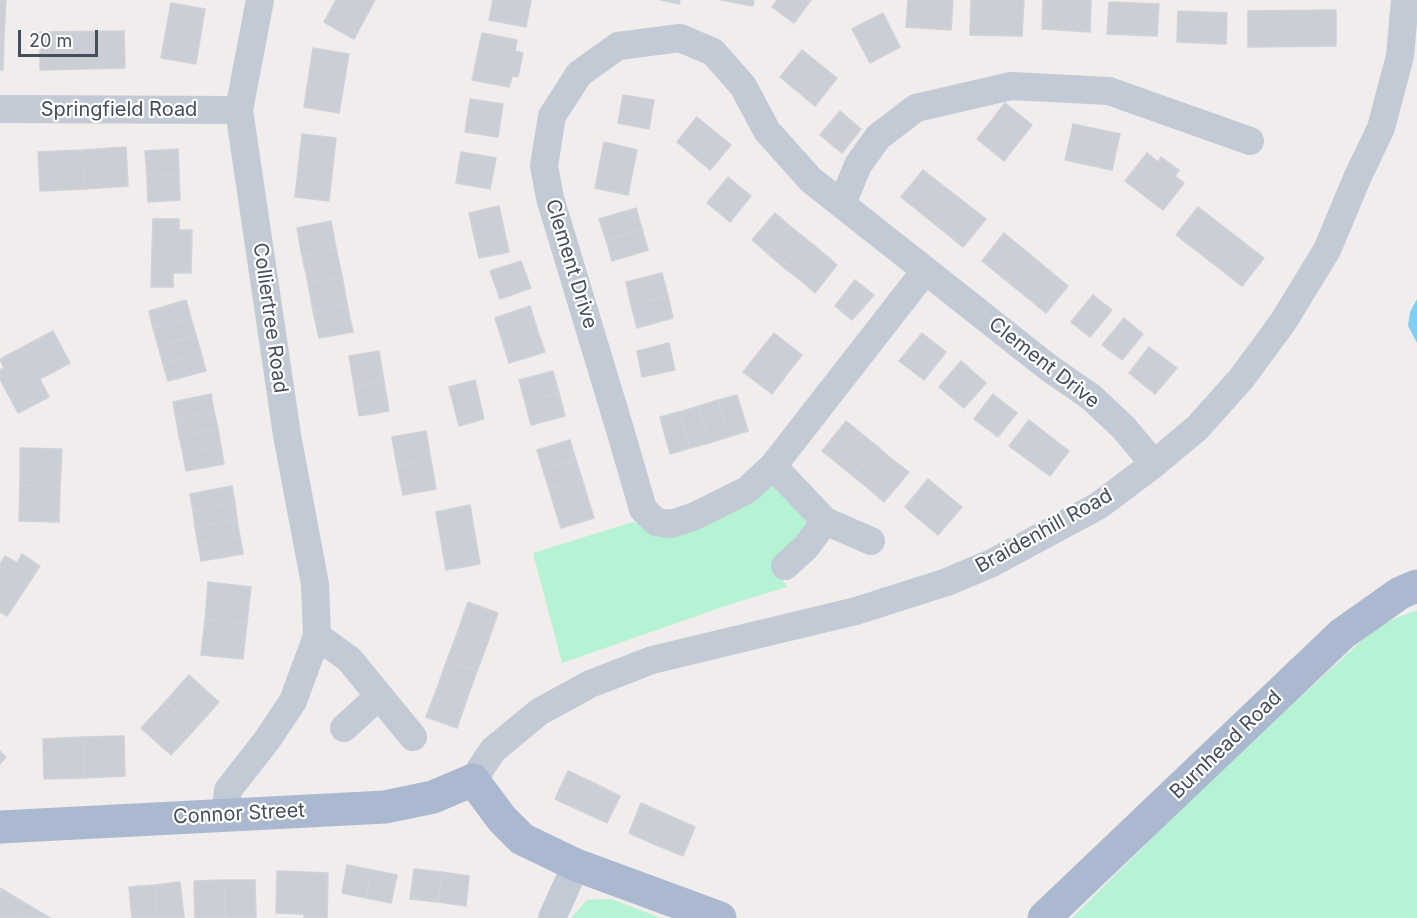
<!DOCTYPE html>
<html>
<head>
<meta charset="utf-8">
<style>
	body { margin:0 }
	#map { position:relative; width:1417px; height:918px; overflow:hidden; background:#f0edec; font-family:Inter,sans-serif }
	canvas { display:block }
	.scale { position:absolute; left:18px; top:30px; width:80px; height:27px; box-sizing:border-box; border:3px solid #444e5c; border-top:0; padding-left:8px; font-size:18px; line-height:21px; white-space:nowrap; color:#444e5c; -webkit-text-stroke:4px #fff; paint-order:stroke }
</style>
</head>
<body>
<div id="map">
<canvas width="1417" height="918"></canvas>
<div class="scale">20 m</div>
</div>
<script>
const ctx = document.querySelector('canvas').getContext('2d');
ctx.lineJoin = 'round';
function fillPath(path, color) {
  ctx.fillStyle = color;
  ctx.fill(path, 'evenodd');
}
function shape(rows) {
  const path = new Path2D();
  for (const r of rows) {
    path.moveTo(r[0], r[1]);
    for (let i = 2; i < r.length; i += 2) path.lineTo(r[i], r[i + 1]);
  }
  return path;
}
function trace(path, color, width, dash) {
  ctx.strokeStyle = color;
  ctx.lineWidth = width;
  ctx.lineCap = dash ? 'butt' : 'round';
  ctx.setLineDash(dash || []);
  ctx.stroke(path);
}
function drawText(font, color, halo, rows, align = 'center') {
  ctx.font = font + ' Inter,sans-serif';
  ctx.lineWidth = 4.5;
  ctx.setLineDash([]);
  ctx.textBaseline = 'middle';
  ctx.strokeStyle = halo;
  ctx.fillStyle = color;
  for (const [text, x, y, turn = 0] of rows) {
    ctx.save();
    ctx.translate(x, y);
    ctx.rotate((+turn || 0) * Math.PI / 180);
    ctx.textAlign = isNaN(turn) ? turn : align;
    if (halo) ctx.strokeText(text, 0, 0);
    ctx.fillText(text, 0, 0);
    ctx.restore();
  }
}
const green = shape([
	[772,476,819,524,773,564,787,587,731,604,562,663,533,553,633,522,653,528],
	[1417,610,1417,918,1072,918,1216,774,1379,625],
	[611,899,661,918,571,918,587,900]
]);
const water = shape([
	[1417,299,1417,343,1408,326,1410,312]
]);
const building = shape([
	[0,0,6,0,4,34,0,34,0,0],
	[336,0,375,0,354,39,324,22,336,0],
	[493,0,531,0,526,27,489,20,493,0],
	[661,0,680,0,679,4,661,0],
	[721,0,754,0,753,6,721,0],
	[777,0,811,0,794,23,772,7,777,0],
	[908,0,953,0,951,30,906,27,908,0],
	[971,0,1024,0,1022,36,970,35,971,0],
	[1043,0,1091,0,1090,32,1042,29,1043,0],
	[1109,2,1159,4,1157,36,1107,34,1109,2],
	[171,3,205,9,196,64,161,58,171,3],
	[1336,10,1336,46,1248,47,1248,11,1336,10],
	[1178,11,1227,13,1226,44,1177,42,1178,11],
	[883,13,900,47,870,63,852,29,883,13],
	[124,31,125,68,40,70,40,32,124,31],
	[482,33,517,40,515,51,523,53,518,77,512,76,509,87,472,80,482,33],
	[0,34,4,34,3,70,0,70,0,34],
	[313,48,349,54,339,113,304,107,313,48],
	[802,50,837,78,815,106,780,77,802,50],
	[623,95,654,100,649,129,618,123,623,95],
	[470,99,503,104,498,137,465,132,470,99],
	[1005,103,1032,125,1004,161,977,139,1005,103],
	[840,111,861,129,842,153,820,135,840,111],
	[697,117,731,145,710,170,677,142,697,117],
	[1073,124,1120,134,1112,170,1065,160,1073,124],
	[302,134,336,138,329,201,295,197,302,134],
	[604,142,637,150,628,195,595,188,604,142],
	[126,147,128,186,84,189,82,150,126,147],
	[178,149,179,175,147,176,145,151,178,149],
	[82,150,84,189,40,191,38,152,82,150],
	[461,152,496,158,490,189,456,183,461,152],
	[1147,153,1158,162,1161,157,1179,170,1175,176,1184,183,1163,210,1125,181,1147,153],
	[923,170,986,219,963,247,901,197,923,170],
	[179,175,180,200,148,202,147,176,179,175],
	[728,177,751,196,730,222,707,203,728,177],
	[499,206,509,252,479,258,469,213,499,206],
	[1198,207,1264,258,1242,286,1176,235,1198,207],
	[636,208,642,229,606,240,599,219,636,208],
	[775,213,790,226,767,253,752,240,775,213],
	[153,219,179,219,179,230,192,230,191,273,173,273,173,287,151,287,153,219],
	[331,221,336,248,302,256,297,228,331,221],
	[790,226,806,239,783,267,767,253,790,226],
	[642,229,648,250,612,261,606,240,642,229],
	[1004,233,1068,286,1046,313,982,261,1004,233],
	[806,239,822,252,799,279,783,267,806,239],
	[336,248,342,276,308,283,302,256,336,248],
	[822,252,837,265,815,293,799,279,822,252],
	[521,261,531,288,500,299,490,271,521,261],
	[662,273,668,296,631,305,626,282,662,273],
	[342,276,347,304,313,311,308,283,342,276],
	[855,280,874,295,852,320,835,306,855,280],
	[1093,295,1112,310,1090,337,1071,322,1093,295],
	[668,296,673,318,637,328,631,305,668,296],
	[186,300,191,318,153,328,149,311,186,300],
	[347,304,353,332,319,338,313,311,347,304],
	[530,306,537,329,502,340,495,318,530,306],
	[191,318,196,335,158,346,153,328,191,318],
	[1124,318,1143,334,1122,360,1102,345,1124,318],
	[537,329,545,352,509,363,502,340,537,329],
	[53,331,70,363,40,379,49,397,18,413,0,379,0,370,4,368,0,359,53,331],
	[774,333,802,355,787,374,759,352,774,333],
	[922,333,946,352,924,380,899,361,922,333],
	[196,335,201,353,163,364,158,346,196,335],
	[669,343,675,370,642,377,637,351,669,343],
	[1149,347,1177,368,1155,394,1129,373,1149,347],
	[379,351,384,381,354,386,349,356,379,351],
	[759,352,787,374,772,394,743,372,759,352],
	[201,353,206,371,168,381,163,364,201,353],
	[961,361,986,383,964,408,939,387,961,361],
	[553,371,559,393,525,402,519,380,553,371],
	[475,380,484,419,459,426,449,387,475,380],
	[384,381,389,411,359,416,354,386,384,381],
	[559,393,565,416,531,425,525,402,559,393],
	[211,394,214,411,176,419,173,402,211,394],
	[993,394,1017,413,998,437,974,419,993,394],
	[737,395,748,431,728,437,718,400,737,395],
	[718,400,728,437,709,443,699,406,718,400],
	[699,406,709,443,690,448,679,412,699,406],
	[214,411,218,429,179,436,176,419,214,411],
	[679,412,690,448,670,454,660,417,679,412],
	[1029,420,1069,451,1050,476,1009,446,1029,420],
	[846,421,862,434,837,463,822,451,846,421],
	[218,429,221,446,183,454,179,436,218,429],
	[426,431,431,460,397,466,392,437,426,431],
	[862,434,878,447,853,476,837,463,862,434],
	[570,440,576,460,543,470,537,450,570,440],
	[221,446,224,464,186,471,183,454,221,446],
	[878,447,893,460,869,489,853,476,878,447],
	[20,448,62,449,60,486,20,485,20,448],
	[431,460,436,489,403,495,397,466,431,460],
	[576,460,582,479,549,489,543,470,576,460],
	[893,460,909,472,884,502,869,489,893,460],
	[582,479,588,499,555,509,549,489,582,479],
	[928,479,945,493,921,521,905,507,928,479],
	[20,485,60,486,59,522,19,521,20,485],
	[232,486,235,503,193,511,190,494,232,486],
	[945,493,962,507,938,535,921,521,945,493],
	[588,499,594,518,561,528,555,509,588,499],
	[235,503,237,520,195,527,193,511,235,503],
	[470,505,475,535,441,541,436,512,470,505],
	[237,520,240,537,198,544,195,527,237,520],
	[475,535,480,564,446,570,441,541,475,535],
	[240,537,243,554,201,561,198,544,240,537],
	[22,554,40,566,7,616,0,612,0,564,5,556,17,563,22,554],
	[208,582,251,587,247,623,205,619,208,582],
	[468,602,498,613,488,642,458,631,468,602],
	[205,619,247,623,243,659,201,655,205,619],
	[458,631,488,642,477,671,447,660,458,631],
	[447,660,477,671,467,699,437,688,447,660],
	[189,675,219,702,195,729,165,702,189,675],
	[437,688,467,699,457,728,426,717,437,688],
	[165,702,195,729,171,755,141,728,165,702],
	[124,736,125,776,85,778,83,737,124,736],
	[83,737,85,778,44,779,43,739,83,737],
	[0,751,6,757,0,764,0,751],
	[568,771,594,783,581,811,555,799,568,771],
	[594,783,620,796,607,823,581,811,594,783],
	[641,803,668,815,656,845,629,833,641,803],
	[668,815,695,827,683,856,656,845,668,815],
	[347,865,372,870,366,898,342,893,347,865],
	[414,869,442,872,438,902,410,899,414,869],
	[372,870,397,875,391,903,366,898,372,870],
	[277,871,328,873,327,918,304,918,304,914,276,913,277,871],
	[442,872,469,876,466,906,438,902,442,872],
	[224,880,225,918,195,918,194,881,224,880],
	[224,880,255,880,256,918,225,918,224,880],
	[180,882,184,918,158,918,155,885,180,882],
	[155,885,158,918,132,918,129,887,155,885],
	[0,888,25,903,16,918,0,918,0,888],
	[25,903,50,918,16,918,25,903]
]);
const minor = shape([
	[0,109,239,110],
	[842,204,858,165,878,137,916,108,1011,86,1109,91,1250,141],
	[925,271,773,466,747,490,695,516,671,524,656,522,643,509,621,433,550,198,544,166,552,116,579,74,618,46,680,38,713,52,743,86,767,131,811,180,1049,368,1091,397,1123,427,1154,464],
	[773,466,825,521,871,541],
	[785,566,806,547,825,521],
	[317,636,349,659,413,737],
	[344,728,379,696],
	[473,780,493,750,539,712,590,684,652,660,856,611,947,582,992,563,1098,506,1154,464,1197,428,1241,379,1283,322,1327,250,1358,176,1381,128,1400,56,1405,0],
	[225,815,228,790,267,740,293,701,317,636,315,584,287,435,239,110,260,0],
	[552,918,576,865]
]);
const major = shape([
	[0,827,385,807,433,797,473,780,502,819,522,839,576,865,720,918],
	[1044,918,1342,634,1400,593,1417,586]
]);
const streetNames = [
	["Springfield Road",119,110],
	["Clement Drive",571,264,73],
	["Colliertree Road",270,318,82],
	["Clement Drive",1044,363,38],
	["Braidenhill Road",1044,531,-29],
	["Burnhead Road",1226,745,-44],
	["Connor Street",239,814,-3]
];
fillPath(green, '#b6f2d4');
fillPath(water, '#7fcff3');
fillPath(building, '#cbced5');
trace(building, '#d0d2d9', 1.5);
trace(minor, '#c2cad6', 28);
trace(major, '#aab9cf', 33);
drawText('20px', '#444e5c', '#fff', streetNames);
</script>
</body>
</html>
